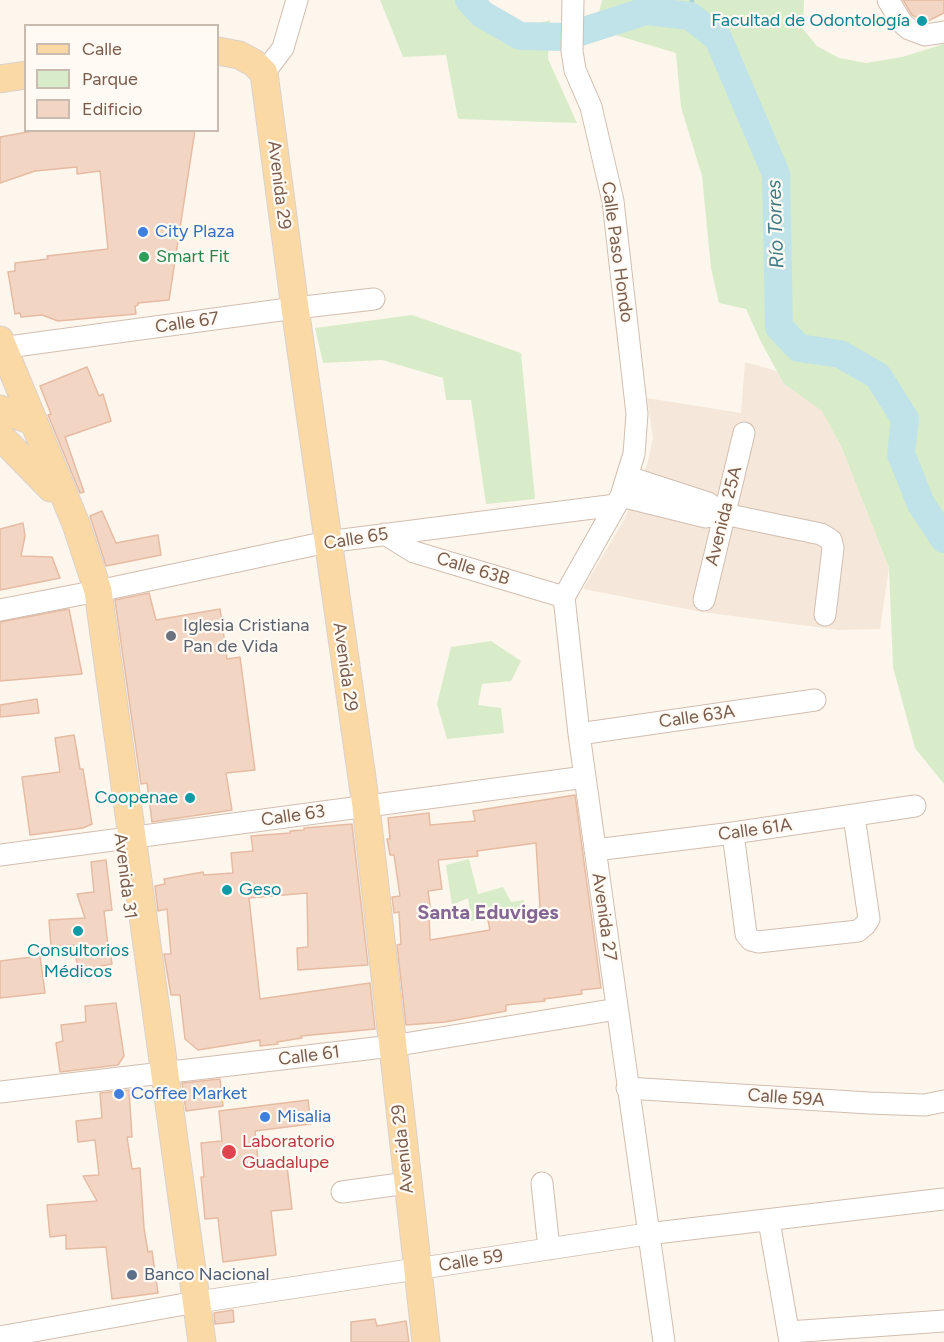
<!DOCTYPE html>
<html>
<head>
<meta charset="utf-8">
<style>
	body { margin:0 }
	#map { position:relative; width:944px; height:1342px; overflow:hidden; background:#fdf6ec; font-family:Figtree,sans-serif }
	canvas { display:block }
	.legend { position:absolute; left:24px; top:24px; width:195px; height:108px; box-sizing:border-box; background:#fffaf3; border:2px solid #cabbb1; margin:0; padding:8px 10px; list-style:none; font-size:18px; color:#7a5c4d }
	.legend li { display:flex; align-items:center; gap:12px; height:30px }
	.legend b { width:30px; border:2px solid #cabbb1 }
</style>
</head>
<body>
<div id="map">
<canvas width="944" height="1342"></canvas>
<ul class="legend">
<li><b style="height:8px;background:#fbd9a5"></b>Calle</li>
<li><b style="height:16px;background:#d8ecc9"></b>Parque</li>
<li><b style="height:16px;background:#f3d5c3"></b>Edificio</li>
</ul>
</div>
<script>
const ctx = document.querySelector('canvas').getContext('2d');
ctx.lineJoin = 'round';
function fillPath(path, color) {
  ctx.fillStyle = color;
  ctx.fill(path, 'evenodd');
}
function shape(rows) {
  const path = new Path2D();
  for (const r of rows) {
    path.moveTo(r[0], r[1]);
    for (let i = 2; i < r.length; i += 2) path.lineTo(r[i], r[i + 1]);
  }
  return path;
}
function trace(path, color, width, dash) {
  ctx.strokeStyle = color;
  ctx.lineWidth = width;
  ctx.lineCap = dash ? 'butt' : 'round';
  ctx.setLineDash(dash || []);
  ctx.stroke(path);
}
function drawText(font, color, halo, rows, align = 'center') {
  ctx.font = font + ' Figtree,sans-serif';
  ctx.lineWidth = 4.5;
  ctx.setLineDash([]);
  ctx.textBaseline = 'middle';
  ctx.strokeStyle = halo;
  ctx.fillStyle = color;
  for (const [text, x, y, turn = 0] of rows) {
    ctx.save();
    ctx.translate(x, y);
    ctx.rotate((+turn || 0) * Math.PI / 180);
    ctx.textAlign = isNaN(turn) ? turn : align;
    if (halo) ctx.strokeText(text, 0, 0);
    ctx.fillText(text, 0, 0);
    ctx.restore();
  }
}
const residential = shape([
	[745,362,777,371,784,384,823,411,841,446,889,568,880,629,839,630,702,612,583,589,624,520,647,465,653,438,647,398,741,413]
]);
const green = shape([
	[380,0,476,0,521,29,550,20,548,59,577,123,458,119,446,55,403,57],
	[602,0,804,0,803,29,817,46,839,58,866,63,902,57,944,44,944,784,915,748,893,667,889,568,841,446,822,411,784,384,761,342,746,309,719,303,711,268,702,176,681,107,676,53,595,29],
	[412,315,521,353,535,499,486,504,471,400,446,400,443,378,382,360,323,363,315,328],
	[491,641,521,661,511,681,482,684,478,705,501,708,504,733,447,739,437,704,451,647],
	[469,859,478,894,503,887,511,902,524,900,526,911,471,921,468,898,452,905,446,865]
]);
const stream = shape([
	[690,16,692,0]
]);
const river = shape([
	[469,0,482,14,520,36,565,37,646,11,690,16,718,38,776,174,779,327,799,348,840,354,878,376,905,419,901,454,921,504,944,539]
]);
const building = shape([
	[903,0,944,0,944,13,926,22,912,15,903,0],
	[39,130,195,130,169,300,138,303,138,305,135,306,136,314,58,321,42,315,21,317,20,313,15,314,8,272,15,271,15,263,48,259,47,256,108,249,100,171,77,174,77,167,35,171,0,183,0,137,39,130],
	[87,367,99,396,103,394,111,421,65,437,84,492,80,493,48,415,51,414,40,386,87,367],
	[102,511,116,543,158,535,161,555,106,566,90,516,102,511],
	[23,523,25,536,21,556,52,557,60,578,0,590,0,529,23,523],
	[149,593,156,620,220,609,227,659,240,657,255,770,226,773,232,810,152,822,147,783,141,784,115,600,149,593],
	[69,609,82,674,0,681,0,622,69,609],
	[37,699,39,713,0,717,0,705,37,699],
	[74,735,80,769,83,769,92,824,83,828,30,835,22,777,60,772,55,738,74,735],
	[575,795,601,988,581,990,582,994,544,999,545,1001,506,1005,506,1011,445,1022,406,1025,397,945,401,944,399,912,394,913,392,897,400,896,394,855,390,855,387,839,390,839,388,818,429,813,430,825,475,821,473,811,575,795],
	[536,843,540,908,530,909,531,915,488,920,490,930,430,940,429,912,431,912,428,891,442,889,438,860,478,856,477,851,536,843],
	[352,824,368,965,298,970,297,948,308,947,307,893,249,898,260,999,370,983,375,1029,301,1036,302,1038,277,1042,278,1044,260,1046,260,1040,198,1050,185,1039,180,995,171,995,164,954,171,954,167,909,158,911,155,886,165,884,164,879,203,872,204,875,233,873,231,853,253,851,251,836,290,833,290,831,304,830,304,828,352,824],
	[106,860,112,910,104,911,108,946,109,945,112,964,78,970,74,945,51,947,49,920,85,918,77,894,94,892,91,862,106,860],
	[40,956,45,993,0,998,0,961,40,956],
	[116,1003,124,1056,118,1065,60,1072,56,1043,63,1041,61,1025,86,1022,85,1006,116,1003],
	[220,1079,223,1106,186,1111,182,1083,220,1079],
	[129,1090,132,1137,127,1137,132,1169,140,1168,144,1228,148,1252,152,1251,158,1293,112,1299,106,1247,66,1249,66,1235,50,1237,47,1205,97,1201,83,1176,99,1175,95,1140,78,1142,76,1121,102,1118,100,1093,129,1090],
	[308,1100,311,1124,255,1131,259,1170,287,1166,292,1209,271,1211,276,1255,223,1262,218,1218,205,1219,201,1177,204,1177,201,1143,222,1141,219,1111,308,1100],
	[233,1310,234,1322,215,1324,214,1313,233,1310],
	[375,1319,377,1326,406,1321,409,1342,351,1342,351,1322,375,1319]
]);
const minor = shape([
	[573,0,572,51,575,70,591,107,613,201,637,414,634,454,621,496,564,597,579,734,664,1342],
	[888,0,902,23,909,29,925,35,944,32],
	[264,73,283,48,297,0],
	[0,348,295,308,374,299],
	[628,477,708,503,724,514],
	[621,496,706,517,724,514,821,534,831,540,833,548,825,615],
	[385,534,414,552,564,597],
	[98,591,327,542,616,505],
	[704,600,744,433],
	[0,610,87,593],
	[579,734,815,700],
	[733,833,746,934,751,940,758,942,858,931,865,925,869,919,854,816],
	[595,850,733,833,915,806],
	[0,855,585,777],
	[627,1088,869,1103,925,1105,944,1101],
	[0,1092,392,1046,617,1009],
	[542,1183,549,1249],
	[342,1192,407,1183],
	[769,1221,790,1342],
	[789,1332,944,1321],
	[0,1337,185,1304,647,1234,944,1199]
]);
const major = shape([
	[218,51,239,55,254,63,264,73,295,308,366,806,426,1342],
	[0,79,26,75],
	[0,340,76,524,98,591,202,1342],
	[0,409,32,421],
	[0,436,51,488]
]);
const markers = [
	[922,21,6,"#0f9aa8"],
	[143,232,6,"#3f7fe0"],
	[144,257,6,"#2e9e5b"],
	[171,636,6,"#6b7280"],
	[190,798,6,"#0f9aa8"],
	[227,890,6,"#0f9aa8"],
	[78,931,6,"#0f9aa8"],
	[119,1094,6,"#3f7fe0"],
	[265,1117,6,"#3f7fe0"],
	[229,1152,8,"#e0444e"],
	[132,1275,6,"#5c6f8a"]
];
const cultureNames = [
	["Facultad de Odontología",910,21],
	["Coopenae",178,798],
	["Geso",239,890,"left"],
	["Consultorios",78,951,"center"],
	["Médicos",78,972,"center"]
];
const streetNames = [
	["Avenida 29",279,185,83],
	["Calle Paso Hondo",617,252,82],
	["Calle 67",187,323,-8],
	["Avenida 25A",724,516,-76],
	["Calle 65",356,539,-9],
	["Calle 63B",473,569,17],
	["Avenida 29",345,667,82],
	["Calle 63A",697,717,-8],
	["Calle 63",293,816,-8],
	["Calle 61A",755,830,-8],
	["Avenida 31",125,876,83],
	["Avenida 27",604,917,82],
	["Calle 61",309,1056,-7],
	["Calle 59A",786,1098,4],
	["Avenida 29",403,1149,-96],
	["Calle 59",471,1261,-9]
];
const shopNames = [
	["City Plaza",155,232],
	["Coffee Market",131,1094],
	["Misalia",277,1117]
];
const leisureNames = [
	["Smart Fit",156,257]
];
const worshipNames = [
	["Iglesia Cristiana",183,626],
	["Pan de Vida",183,647]
];
const healthNames = [
	["Laboratorio",242,1142],
	["Guadalupe",242,1163]
];
const serviceNames = [
	["Banco Nacional",144,1275]
];
const waterNames = [
	["Río Torres",776,224,-92]
];
const neighbourhoodNames = [
	["Santa Eduviges",488,913]
];
fillPath(residential, '#f5e8da');
fillPath(green, '#d8ecc9');
trace(stream, '#a5d3da', 4.5);
trace(river, '#bfe3e8', 28);
fillPath(building, '#f3d5c3');
trace(building, '#e6bba3', 1.5);
trace(minor, '#d1beb0', 23);
trace(major, '#dad1cd', 29);
trace(minor, '#fff', 21);
trace(major, '#fbd9a5', 27);
for (const [x, y, r, color] of markers) {
  const dot = new Path2D();
  dot.arc(x, y, r, 0, 2 * Math.PI);
  ctx.fillStyle = color;
  ctx.fill(dot);
  trace(dot, '#fffaf3', 2);
}
drawText('18px', '#0d838f', '#fffaf3', cultureNames, 'right');
drawText('18px', '#7a5c4d', '#fffaf3', streetNames);
drawText('18px', '#366cbe', '#fffaf3', shopNames, 'left');
drawText('18px', '#27864d', '#fffaf3', leisureNames, 'left');
drawText('18px', '#5b616d', '#fffaf3', worshipNames, 'left');
drawText('18px', '#be3a42', '#fffaf3', healthNames, 'left');
drawText('18px', '#4e5e75', '#fffaf3', serviceNames, 'left');
drawText('italic 20px', '#437c86', '#fffaf3', waterNames);
drawText('bold 20px', '#846695', '#fffaf3', neighbourhoodNames);
</script>
</body>
</html>
